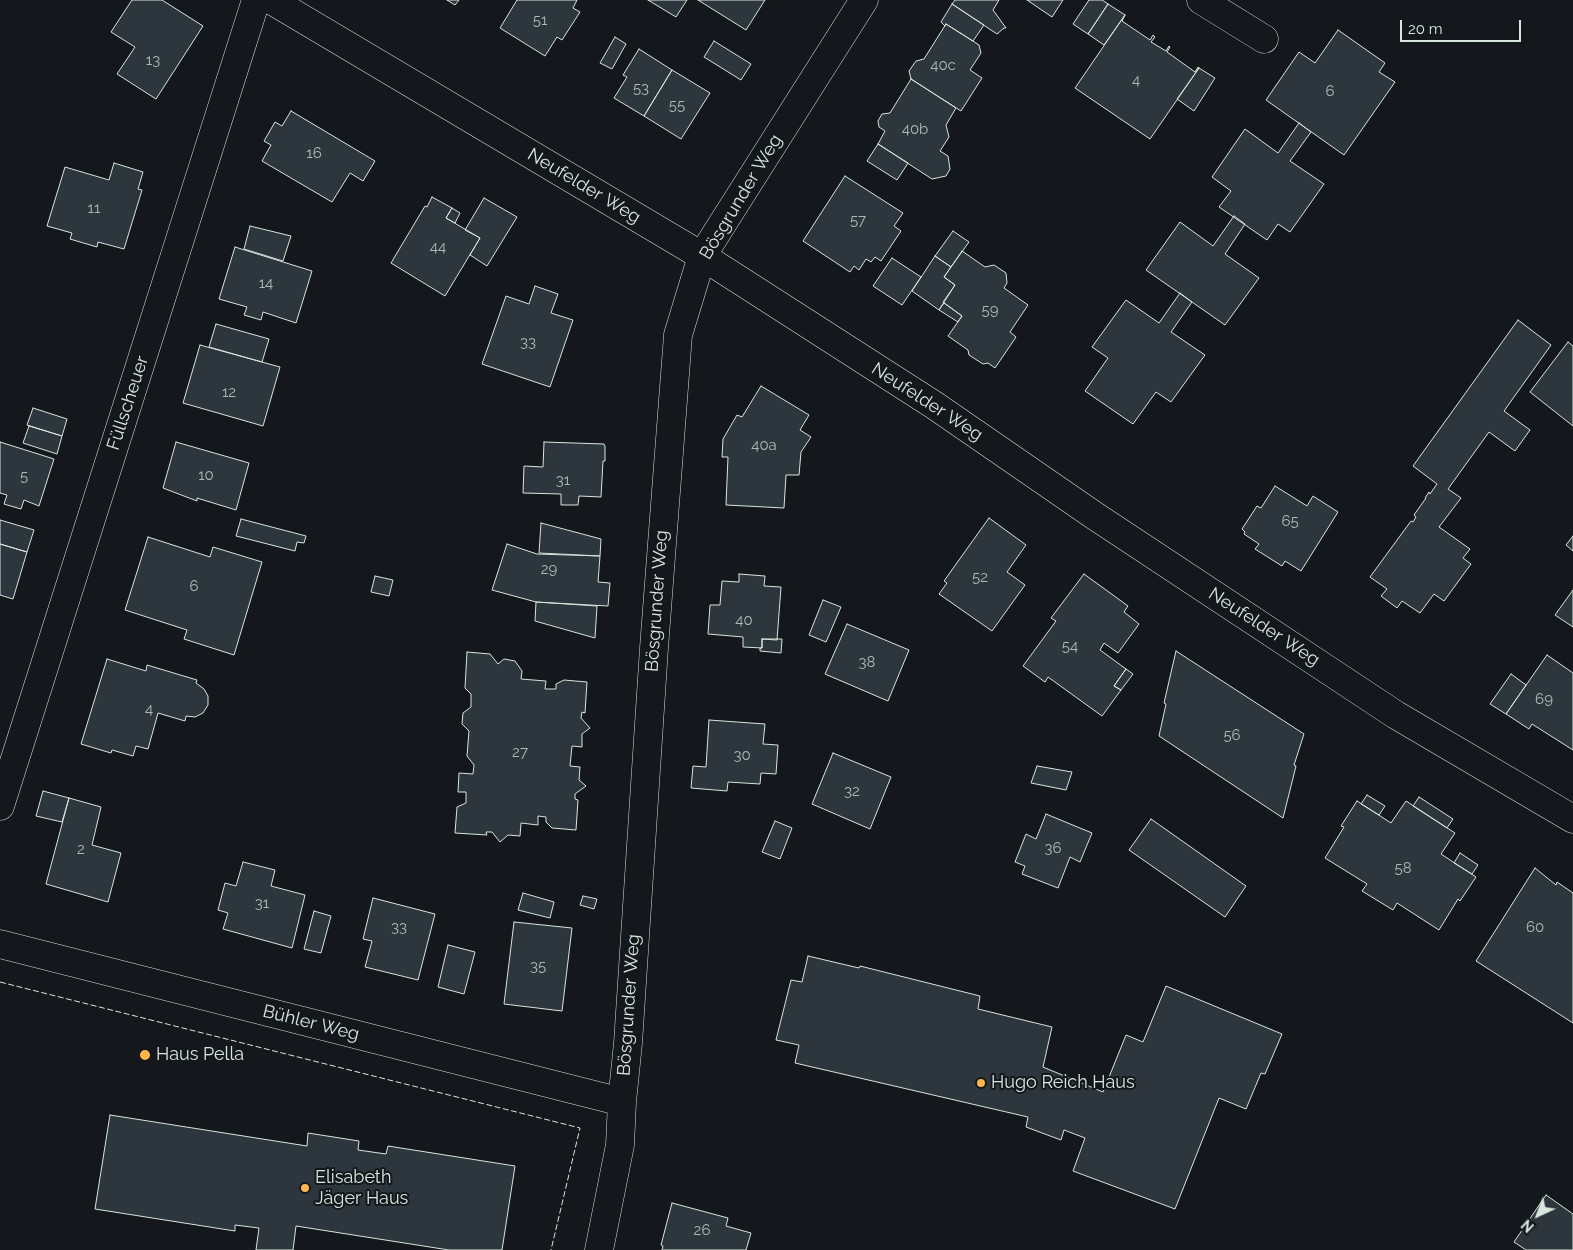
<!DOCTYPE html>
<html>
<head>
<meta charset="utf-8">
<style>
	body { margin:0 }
	#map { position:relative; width:1573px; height:1250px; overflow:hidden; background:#14181c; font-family:Raleway,sans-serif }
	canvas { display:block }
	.north { position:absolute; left:1513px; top:1190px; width:50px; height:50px; -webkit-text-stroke:4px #14181c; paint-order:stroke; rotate:223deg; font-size:14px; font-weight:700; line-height:20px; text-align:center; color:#d8e6dc }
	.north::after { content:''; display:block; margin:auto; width:18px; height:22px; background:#d8e6dc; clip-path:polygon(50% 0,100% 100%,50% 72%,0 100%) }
	.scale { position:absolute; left:1400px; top:20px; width:121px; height:22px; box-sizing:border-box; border:2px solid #d8e6dc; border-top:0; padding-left:6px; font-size:15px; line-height:18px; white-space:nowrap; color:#d8e6dc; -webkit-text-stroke:4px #14181c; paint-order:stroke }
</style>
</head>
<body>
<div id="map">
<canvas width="1573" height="1250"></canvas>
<div class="north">N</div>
<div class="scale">20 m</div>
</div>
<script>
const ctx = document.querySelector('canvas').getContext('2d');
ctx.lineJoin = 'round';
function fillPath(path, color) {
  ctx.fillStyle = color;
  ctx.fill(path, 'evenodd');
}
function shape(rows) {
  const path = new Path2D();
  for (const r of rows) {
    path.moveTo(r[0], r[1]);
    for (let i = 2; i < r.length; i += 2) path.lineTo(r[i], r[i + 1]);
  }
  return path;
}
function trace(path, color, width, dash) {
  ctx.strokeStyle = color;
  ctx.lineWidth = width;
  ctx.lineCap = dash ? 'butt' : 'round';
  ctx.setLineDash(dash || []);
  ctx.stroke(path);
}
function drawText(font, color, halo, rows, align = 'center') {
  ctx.font = font + ' Raleway,sans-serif';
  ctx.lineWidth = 4;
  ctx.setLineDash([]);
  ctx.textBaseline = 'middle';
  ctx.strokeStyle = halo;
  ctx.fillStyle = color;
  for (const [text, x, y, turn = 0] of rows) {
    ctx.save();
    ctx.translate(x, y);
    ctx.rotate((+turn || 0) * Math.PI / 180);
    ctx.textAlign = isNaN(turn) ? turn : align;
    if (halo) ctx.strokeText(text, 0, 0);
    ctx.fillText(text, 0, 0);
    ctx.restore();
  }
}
const building = shape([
	[132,0,162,0,203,26,156,99,117,74,135,47,111,32,132,0],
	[447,0,459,0,455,5,447,0],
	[517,0,577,0,573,8,580,12,562,40,557,37,545,56,500,28,517,0],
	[648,0,687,0,676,17,648,0],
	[698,0,765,0,746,30,698,0],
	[955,0,999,0,993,10,1006,28,1004,28,997,34,952,4,955,0],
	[1027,0,1063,0,1052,17,1027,0],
	[1089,0,1102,0,1108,4,1088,34,1073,24,1089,0],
	[952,4,984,25,973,41,946,24,945,26,941,22,952,4],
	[1108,4,1125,15,1104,45,1088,34,1108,4],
	[1125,15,1122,21,1150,40,1153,35,1155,37,1151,42,1166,51,1169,46,1170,47,1167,52,1195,72,1198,67,1199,68,1150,139,1075,88,1125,15],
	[946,24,979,45,981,53,970,70,982,78,961,111,911,79,909,71,916,61,924,59,946,24],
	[1338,30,1385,63,1379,72,1395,82,1344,155,1266,100,1299,52,1315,63,1338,30],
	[615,37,626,44,612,69,600,63,615,37],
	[714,41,751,64,741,80,704,57,714,41],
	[639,49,672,70,644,116,614,98,627,77,623,75,639,49],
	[1199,68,1215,78,1194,111,1177,99,1199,68],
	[672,70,710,93,681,139,644,116,672,70],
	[911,79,956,108,946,125,949,137,940,151,948,156,950,169,946,176,932,179,878,144,885,131,879,127,878,121,882,114,890,113,911,79],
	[291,111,375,161,363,181,350,173,332,202,262,161,271,145,264,141,275,122,282,126,291,111],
	[1299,123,1311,132,1290,161,1324,184,1290,232,1278,224,1267,240,1219,207,1231,191,1212,177,1245,129,1278,153,1299,123],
	[878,144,908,163,897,180,867,161,878,144],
	[114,163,143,172,138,189,142,190,124,249,98,242,97,247,70,239,72,233,47,226,65,167,109,180,114,163],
	[845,176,903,213,894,226,901,231,881,261,875,257,871,262,866,259,859,270,854,266,850,272,803,241,845,176],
	[432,197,452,208,446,218,480,238,445,296,391,263,425,206,427,207,432,197],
	[484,198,517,217,487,266,470,255,480,238,465,230,484,198],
	[452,208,460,213,455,223,446,218,452,208],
	[1234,216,1245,224,1225,254,1259,278,1225,325,1146,270,1180,222,1213,246,1234,216],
	[250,226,291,236,283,261,244,249,250,226],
	[953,231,969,242,951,267,935,256,953,231],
	[235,247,312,271,296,323,263,312,261,320,244,315,247,307,219,299,235,247],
	[962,251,985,267,994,265,1006,273,1007,283,1004,288,1028,305,1010,332,1016,337,995,368,988,363,983,364,969,355,968,350,948,336,962,316,943,302,955,285,944,277,962,251],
	[935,256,951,267,944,277,955,285,939,310,912,291,935,256],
	[892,258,921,277,902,305,873,286,892,258],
	[535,286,558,294,551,313,573,320,550,387,482,364,506,296,529,304,535,286],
	[1180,293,1192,302,1171,332,1205,355,1171,402,1156,392,1133,424,1085,391,1108,358,1092,347,1126,300,1159,323,1180,293],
	[944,303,962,316,958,322,939,310,944,303],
	[1518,320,1551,345,1504,411,1530,430,1515,451,1489,432,1448,489,1461,498,1439,527,1470,549,1463,558,1471,564,1444,601,1434,594,1420,613,1402,601,1397,608,1381,596,1387,589,1370,577,1411,521,1413,522,1416,517,1414,515,1426,498,1425,498,1429,492,1430,494,1437,484,1413,466,1518,320],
	[216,324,269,339,262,362,209,347,216,324],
	[1568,342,1573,346,1573,426,1530,392,1568,342],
	[200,345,280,367,263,426,183,403,200,345],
	[761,386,809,415,800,430,811,437,801,452,799,475,786,475,784,508,726,505,728,457,722,457,723,439,737,415,742,417,761,386],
	[33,408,67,419,62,436,27,425,33,408],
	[29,426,62,436,57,454,23,443,29,426],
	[0,442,54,459,39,506,24,500,21,509,4,504,7,495,0,493,0,442],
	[176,442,249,463,236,510,197,498,197,501,163,488,176,442],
	[544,442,604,444,605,446,605,461,603,461,601,497,579,496,578,505,561,505,561,494,523,493,524,466,543,467,544,442],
	[1275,486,1307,506,1313,496,1338,512,1301,571,1285,561,1282,566,1255,549,1259,544,1244,534,1245,532,1242,529,1257,506,1261,508,1275,486],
	[989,518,1026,545,1007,572,1025,585,992,631,939,594,947,583,944,581,989,518],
	[241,519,306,536,304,543,297,542,295,551,236,536,241,519],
	[0,520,34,530,27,552,0,544,0,520],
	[541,523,601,539,600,556,539,553,541,523],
	[1573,536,1573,551,1566,545,1573,536],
	[148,537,210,557,213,547,262,562,234,655,184,639,187,630,125,610,148,537],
	[0,544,27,552,13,599,0,595,0,544],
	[507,544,537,554,600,556,598,582,610,583,608,606,536,602,492,590,507,544],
	[739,574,765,576,764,586,781,587,777,640,762,639,762,648,743,647,743,637,708,634,710,605,720,605,722,581,739,582,739,574],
	[1084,574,1128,606,1124,612,1139,624,1118,653,1104,643,1100,650,1126,669,1114,686,1121,690,1102,716,1048,677,1045,682,1023,666,1056,621,1051,618,1084,574],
	[375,576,393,580,389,596,371,592,375,576],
	[1573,590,1573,627,1555,615,1573,590],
	[823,600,841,607,826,642,809,635,823,600],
	[536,602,597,606,595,638,535,621,536,602],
	[847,624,909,650,888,701,825,674,847,624],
	[762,639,782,639,781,653,760,651,760,648,762,648,762,639],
	[1176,651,1304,734,1294,765,1296,766,1283,818,1159,736,1166,704,1164,703,1176,651],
	[467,652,490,654,498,664,504,659,515,661,522,671,521,679,546,681,545,689,556,689,556,684,564,680,587,682,585,713,582,712,581,718,590,728,582,734,582,747,572,746,570,766,580,767,579,780,586,786,575,794,575,799,578,800,576,830,552,828,546,822,546,817,538,816,538,825,521,823,520,836,508,835,500,842,492,832,486,832,487,835,455,833,457,807,466,803,466,792,458,792,459,773,473,774,474,765,467,756,469,731,462,724,463,713,471,707,471,694,465,688,467,652],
	[1547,655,1573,673,1573,750,1532,724,1529,729,1506,714,1547,655],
	[107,659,146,671,147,665,197,680,196,683,204,689,208,696,208,705,203,713,195,717,186,716,185,721,158,713,148,749,136,746,133,756,112,750,111,753,81,744,107,659],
	[1126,669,1133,674,1121,690,1114,686,1126,669],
	[1511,674,1526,685,1506,714,1490,704,1511,674],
	[709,720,765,724,763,744,778,745,776,774,761,773,760,784,728,782,727,791,691,788,693,766,706,767,709,720],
	[833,753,891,777,870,829,812,804,833,753],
	[1037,766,1072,772,1066,790,1031,783,1037,766],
	[43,791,69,798,62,822,36,816,43,791],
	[1367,795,1385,806,1379,815,1361,804,1367,795],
	[1419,797,1453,819,1447,828,1413,806,1419,797],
	[69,798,101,807,92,845,121,853,108,902,46,884,69,798],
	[1357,801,1391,823,1406,801,1455,833,1441,854,1476,877,1460,901,1458,899,1439,930,1397,903,1393,910,1362,891,1367,884,1325,858,1344,827,1341,826,1357,801],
	[1046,814,1092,833,1080,862,1070,857,1058,888,1022,874,1025,866,1015,862,1026,834,1036,839,1046,814],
	[1151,819,1246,886,1225,917,1129,850,1151,819],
	[775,821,792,828,780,859,762,852,775,821],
	[1460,853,1478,865,1472,874,1454,863,1460,853],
	[243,862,275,870,271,886,305,895,292,948,223,929,228,913,218,910,225,883,236,886,243,862],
	[1535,868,1556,885,1557,882,1573,893,1573,1023,1476,961,1535,868],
	[523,893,554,902,550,918,518,910,523,893],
	[583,896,597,899,594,909,580,905,583,896],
	[373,898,435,914,418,980,365,967,372,941,363,939,373,898],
	[314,911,331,916,321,953,304,949,314,911],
	[514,922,572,928,562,1011,504,1004,514,922],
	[448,945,475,952,464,994,438,987,448,945],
	[808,956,859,968,860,966,980,996,978,1009,1052,1027,1043,1067,1103,1092,1126,1035,1143,1042,1166,986,1282,1034,1265,1074,1261,1073,1246,1109,1219,1098,1175,1209,1073,1171,1085,1138,1064,1130,1061,1140,1026,1127,1028,1117,795,1063,799,1045,776,1040,791,980,802,982,808,956],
	[110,1115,307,1146,308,1133,359,1141,358,1150,386,1154,388,1146,515,1166,502,1250,449,1250,296,1226,293,1250,256,1250,259,1228,235,1225,235,1231,95,1209,110,1115],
	[1546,1195,1573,1214,1573,1250,1526,1250,1514,1242,1546,1195],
	[672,1203,728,1218,726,1226,751,1233,746,1250,662,1250,663,1246,661,1245,672,1203]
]);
const minor = shape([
	[271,0,702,256,934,405,1095,516,1396,715,1573,819],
	[1201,0,1264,39],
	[0,806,256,0],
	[0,944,622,1102],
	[599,1250,620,1145,622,1102,628,1043,654,648,678,335,702,256,864,0]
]);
const fence = shape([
	[0,982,580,1128,551,1250]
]);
const markers = [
	[145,1055,6,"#ffb74d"],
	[981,1083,5,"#ffb74d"],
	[305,1188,5,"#ffb74d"]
];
const numberNames = [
	["51",540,20],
	["13",153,60],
	["40c",943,65],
	["4",1136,80],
	["53",641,88],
	["6",1330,91],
	["55",677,105],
	["40b",915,129],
	["16",314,153],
	["11",94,208],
	["57",858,220],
	["44",438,247],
	["14",266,283],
	["59",990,310],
	["33",528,342],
	["12",229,392],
	["40a",764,445],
	["10",206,475],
	["5",24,476],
	["31",563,480],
	["65",1290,521],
	["29",549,569],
	["52",980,577],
	["6",194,586],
	["40",744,620],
	["54",1070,646],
	["38",867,662],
	["69",1544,699],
	["4",149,709],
	["56",1232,735],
	["27",520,752],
	["30",742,755],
	["32",852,791],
	["36",1053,848],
	["2",81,849],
	["58",1403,868],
	["31",262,903],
	["33",399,927],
	["60",1535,927],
	["35",538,966],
	["26",702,1230]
];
const streetNames = [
	["Neufelder Weg",584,186,31],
	["Bösgrunder Weg",741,197,-59],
	["Neufelder Weg",927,402,33],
	["Füllscheuer",128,403,-72],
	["Bösgrunder Weg",657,601,-86],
	["Neufelder Weg",1264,627,33],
	["Bösgrunder Weg",629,1005,-86],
	["Bühler Weg",311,1023,14]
];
const poiNames = [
	["Haus Pella",156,1055],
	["Hugo Reich Haus",991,1083],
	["Elisabeth",315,1178],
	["Jäger Haus",315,1199]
];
fillPath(building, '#2c363c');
trace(building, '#d8e6dc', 1);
trace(minor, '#d8e6dc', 29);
trace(minor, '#14181c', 28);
trace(fence, '#d8e6dc', 1, [6, 2.5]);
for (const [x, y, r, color] of markers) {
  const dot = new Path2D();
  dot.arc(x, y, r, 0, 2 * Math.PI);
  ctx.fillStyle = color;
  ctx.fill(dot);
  trace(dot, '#14181c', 2);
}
drawText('15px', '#adbab4', null, numberNames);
drawText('18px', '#d8e6dc', '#14181c', streetNames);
drawText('18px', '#d8e6dc', '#14181c', poiNames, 'left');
</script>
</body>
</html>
